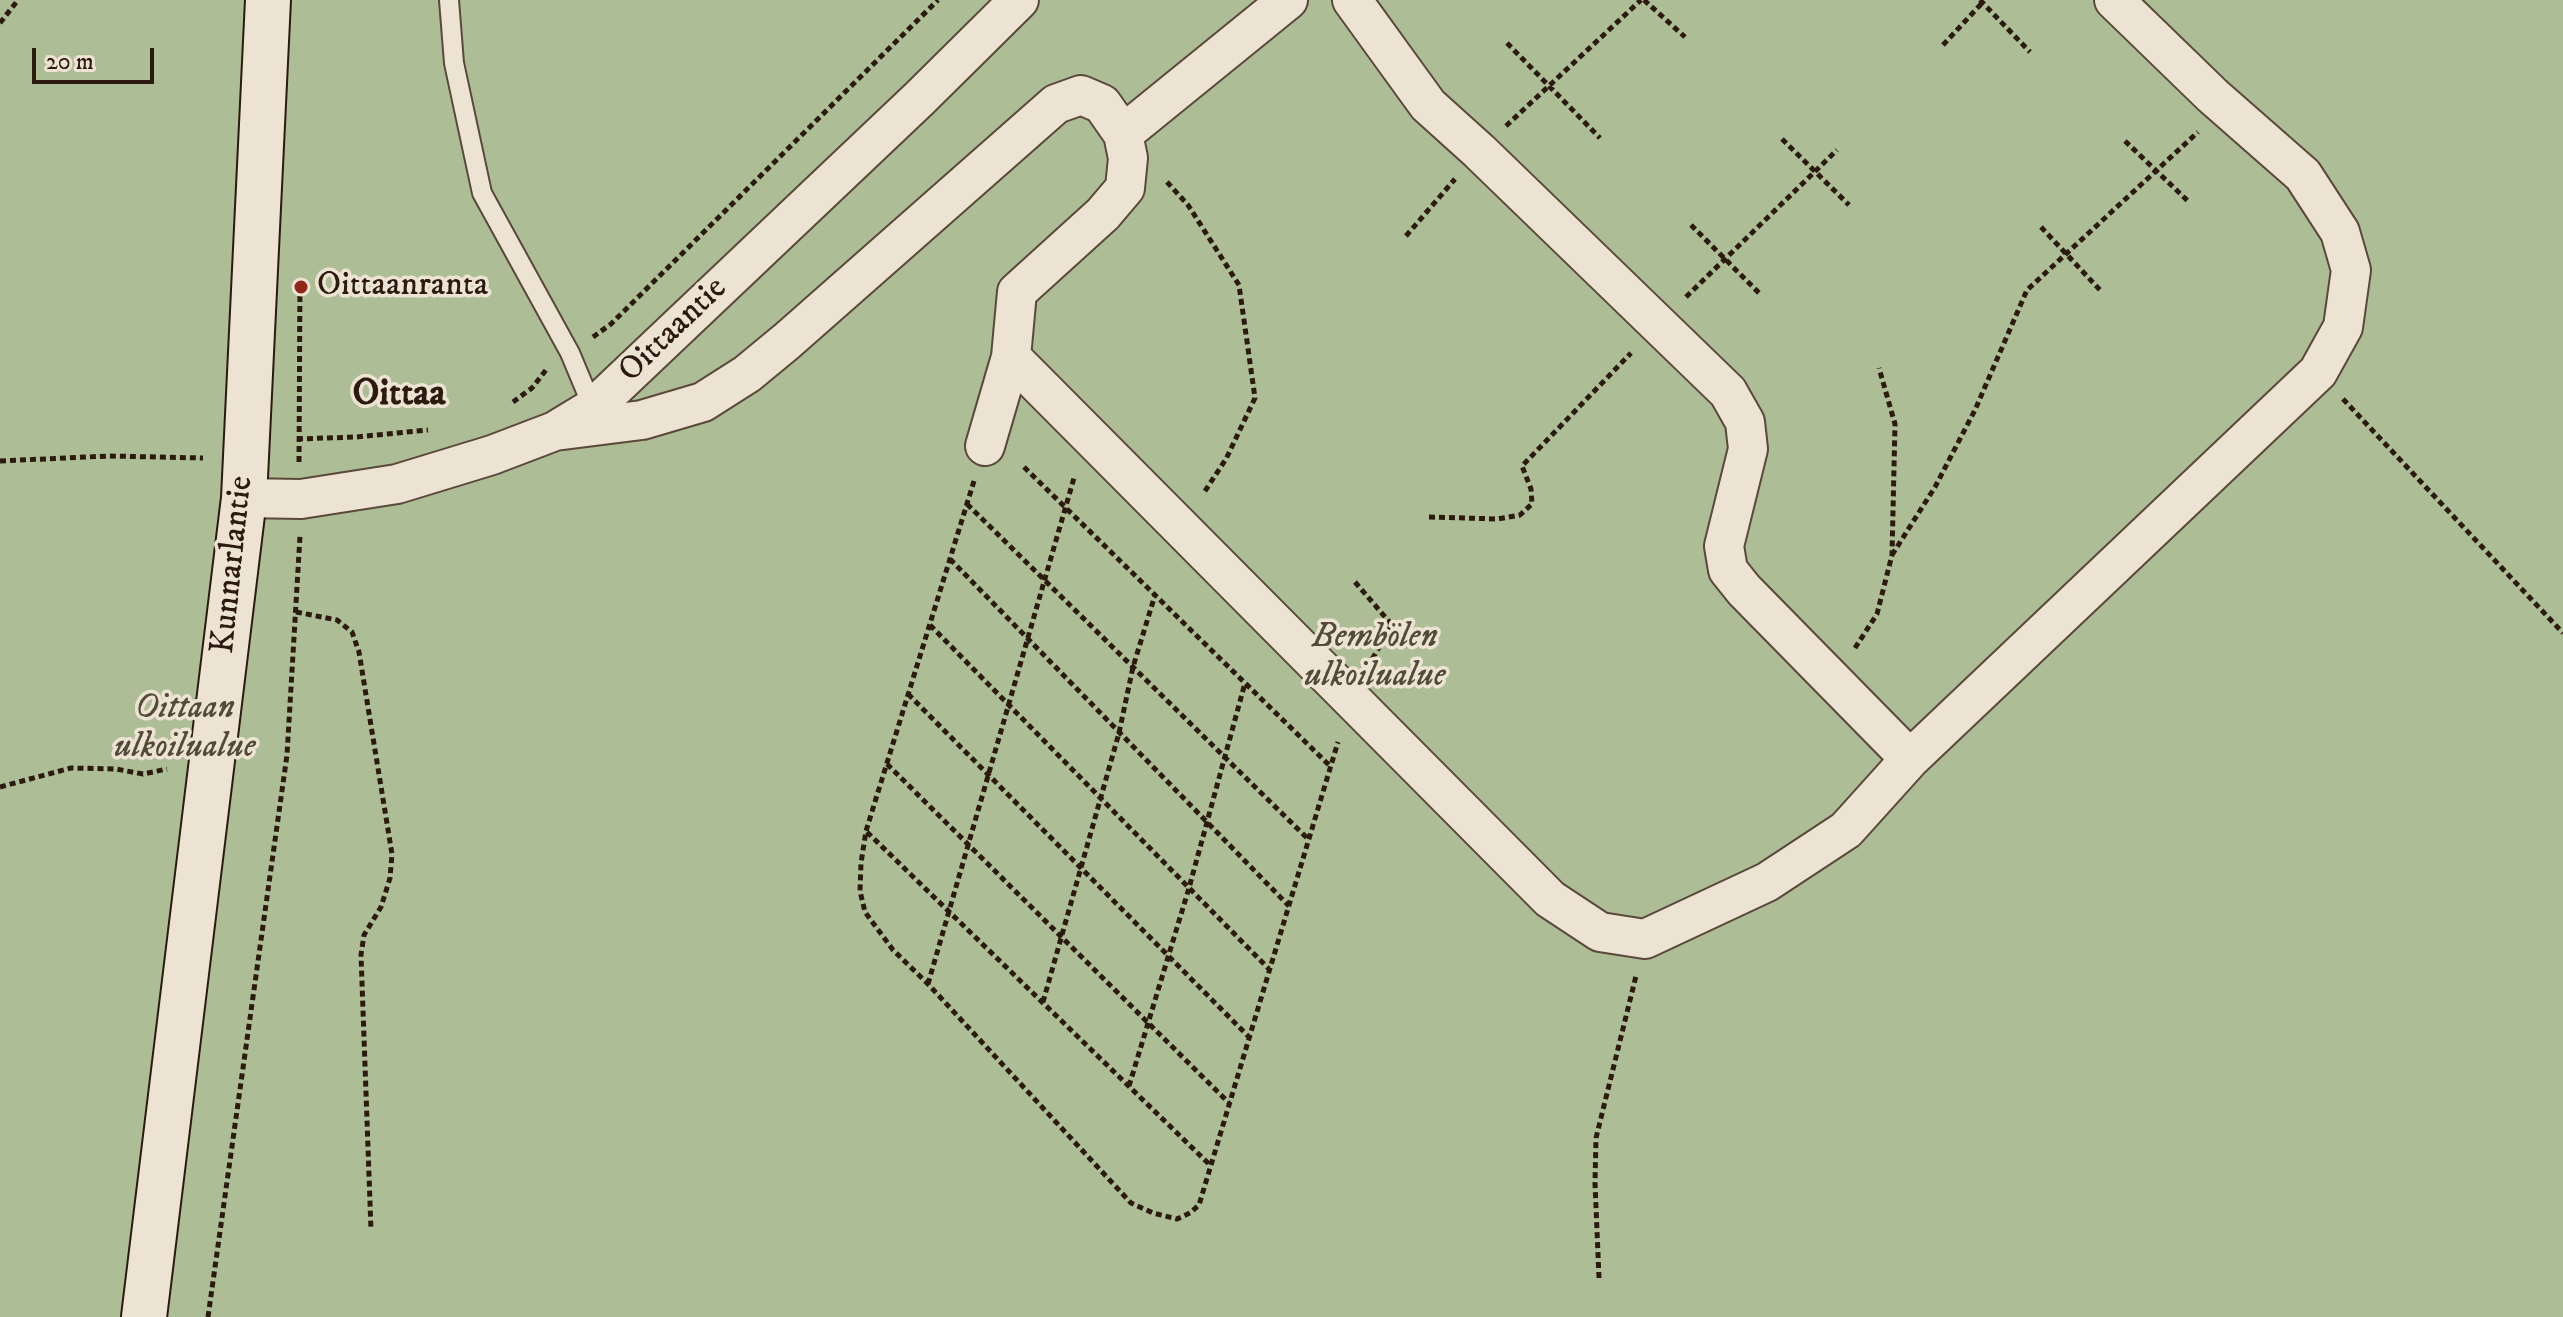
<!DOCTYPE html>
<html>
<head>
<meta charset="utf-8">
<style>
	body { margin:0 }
	#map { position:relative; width:2563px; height:1317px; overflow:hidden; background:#e2d4bc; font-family:"IM FELL DW Pica",serif }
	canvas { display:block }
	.scale { position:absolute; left:32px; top:48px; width:122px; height:36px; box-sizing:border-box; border:4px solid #2c1a0e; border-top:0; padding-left:10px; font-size:24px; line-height:28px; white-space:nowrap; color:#2c1a0e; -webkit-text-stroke:6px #ece3d3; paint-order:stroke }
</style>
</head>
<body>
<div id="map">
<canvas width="2563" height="1317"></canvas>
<div class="scale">20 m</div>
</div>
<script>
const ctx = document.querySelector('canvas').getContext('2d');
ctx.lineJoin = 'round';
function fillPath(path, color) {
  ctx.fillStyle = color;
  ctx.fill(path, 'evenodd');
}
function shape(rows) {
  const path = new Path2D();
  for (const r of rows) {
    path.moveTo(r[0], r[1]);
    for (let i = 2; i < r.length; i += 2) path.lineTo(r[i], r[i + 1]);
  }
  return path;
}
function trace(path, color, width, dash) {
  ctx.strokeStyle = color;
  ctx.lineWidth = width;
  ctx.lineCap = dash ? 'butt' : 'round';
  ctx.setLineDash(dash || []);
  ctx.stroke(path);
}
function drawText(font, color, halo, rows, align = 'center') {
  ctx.font = font + ' "IM FELL DW Pica",serif';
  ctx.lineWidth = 7;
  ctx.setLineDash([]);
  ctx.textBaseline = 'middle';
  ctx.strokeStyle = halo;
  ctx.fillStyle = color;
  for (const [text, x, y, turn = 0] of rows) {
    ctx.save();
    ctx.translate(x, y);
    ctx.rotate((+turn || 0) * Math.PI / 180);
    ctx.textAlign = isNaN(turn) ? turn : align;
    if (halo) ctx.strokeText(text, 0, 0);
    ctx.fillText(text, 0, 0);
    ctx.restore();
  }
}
const green = shape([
	[0,0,2563,0,2563,1317,0,1317]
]);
const path = shape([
	[1644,0,1685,37],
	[1980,0,2030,52],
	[0,23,18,0],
	[1507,43,1600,138],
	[1943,45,1983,2],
	[1506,126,1641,0],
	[1782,139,1849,205],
	[2125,141,2189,202],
	[1167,182,1188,205,1239,285,1255,398,1226,459,1203,494],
	[1691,225,1760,294],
	[2041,227,2100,290],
	[1406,236,1455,179],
	[1686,297,1837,150],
	[593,337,611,324,938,0],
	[2343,399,2563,633],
	[513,402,532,388,546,370],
	[297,439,356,437,428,430],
	[0,461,109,456,203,458],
	[299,462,300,280],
	[1024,467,1330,766],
	[974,481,866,831,861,863,860,891,865,912,893,950,928,984,1131,1203,1153,1213,1177,1219,1190,1213,1199,1205,1338,742],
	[967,504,1308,839],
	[1429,517,1498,519,1520,515,1532,504,1531,489,1522,466,1631,353],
	[1892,555,1935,487,1975,410,2027,290,2198,132],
	[950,559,1289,906],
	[1355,582,1392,625,1370,663],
	[296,612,337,620,352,632,359,652,392,854,390,878,381,907,364,935,361,955,371,1230],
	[930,625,1269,969],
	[1855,648,1877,614,1892,555,1895,424,1879,368],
	[908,694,1249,1037],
	[887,764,1229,1103],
	[0,787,71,768,116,769,143,774,167,769],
	[867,832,1210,1165],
	[928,984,1074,478],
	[1043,1002,1119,733,1133,667,1155,595],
	[1129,1086,1189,888,1245,683],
	[1599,1278,1595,1183,1596,1138,1636,976],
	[208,1317,287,755,300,536]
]);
const service = shape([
	[449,0,454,63,482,193,570,353,593,408]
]);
const minor = shape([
	[1352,0,1428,105,1479,151,1728,392,1745,422,1748,449,1724,546,1728,570,1744,590,1910,759],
	[1123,134,1288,0],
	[1011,357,1550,899,1600,932,1645,939,1767,882,1846,830,1910,759,2318,372,2343,327,2351,270,2340,232,2303,175,2213,96,2114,0],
	[555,431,642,420,703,402,747,374,787,341,1056,104,1081,95,1102,104,1123,134,1128,158,1125,188,1103,214,1017,292,1011,357,985,446],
	[244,498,301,499,397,484,492,455,555,431,593,408,920,98,1019,0]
]);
const secondary = shape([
	[144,1317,244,498,268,0]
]);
const markers = [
	[301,287,8,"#8f2418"]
];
const poiNames = [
	["Oittaanranta",317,287]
];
const streetNames = [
	["Oittaantie",674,331,-44],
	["Kunnarlantie",234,565,-84]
];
const parkNames = [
	["Bembölen",1375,639],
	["ulkoilualue",1375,678],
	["Oittaan",185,710],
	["ulkoilualue",185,749]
];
const quarterNames = [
	["Oittaa",399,396]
];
fillPath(green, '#adbe96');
trace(service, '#5a483a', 22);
trace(minor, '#5a483a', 42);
trace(secondary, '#2c1a0e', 48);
trace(path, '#2c1a0e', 5, [6, 4]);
trace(service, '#ece3d3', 18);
trace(minor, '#ece3d3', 38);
trace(secondary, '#ece3d3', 44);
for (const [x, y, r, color] of markers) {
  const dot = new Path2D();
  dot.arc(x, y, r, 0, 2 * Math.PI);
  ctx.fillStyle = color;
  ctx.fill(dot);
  trace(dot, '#ece3d3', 3);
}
drawText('34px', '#2c1a0e', '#ece3d3', poiNames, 'left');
drawText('34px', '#2c1a0e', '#ece3d3', streetNames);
drawText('italic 34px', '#534b37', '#ece3d3', parkNames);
drawText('bold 38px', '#2c1a0e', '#ece3d3', quarterNames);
</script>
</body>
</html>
